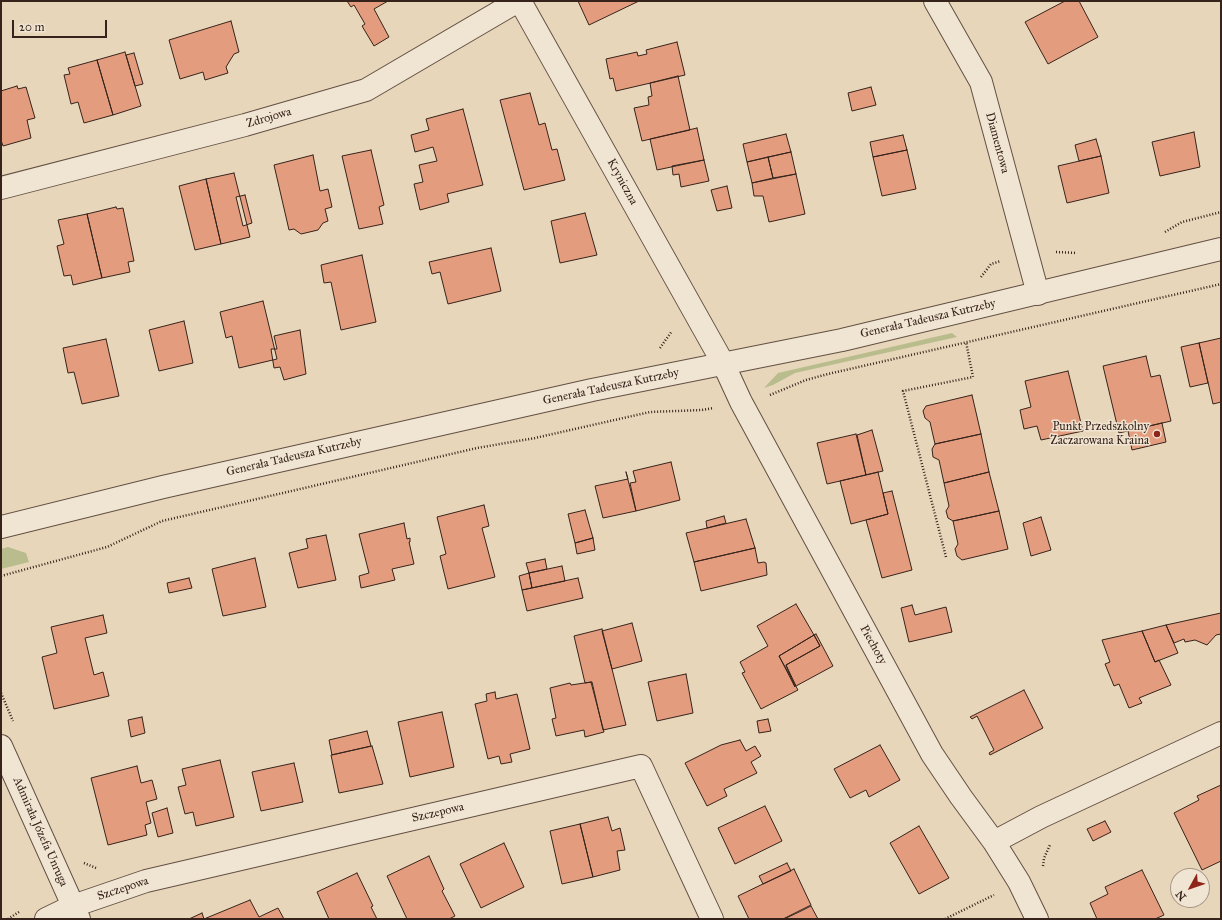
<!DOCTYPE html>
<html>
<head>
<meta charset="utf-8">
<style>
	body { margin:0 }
	#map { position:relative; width:1222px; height:920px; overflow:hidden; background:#e8d6ba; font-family:"IM FELL Great Primer",serif }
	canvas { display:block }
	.frame { position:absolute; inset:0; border:2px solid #36231b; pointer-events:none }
	.north { position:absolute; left:1170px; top:868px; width:40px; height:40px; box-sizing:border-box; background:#f0e4d2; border:1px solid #a69789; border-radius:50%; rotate:230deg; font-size:11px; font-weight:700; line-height:16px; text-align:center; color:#36231b }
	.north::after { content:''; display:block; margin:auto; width:14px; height:18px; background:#8f2418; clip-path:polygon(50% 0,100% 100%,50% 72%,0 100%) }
	.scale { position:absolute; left:12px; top:20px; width:95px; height:18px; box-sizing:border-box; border:2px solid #36231b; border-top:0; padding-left:5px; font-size:12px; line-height:14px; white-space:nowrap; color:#36231b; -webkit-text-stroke:3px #f0e4d2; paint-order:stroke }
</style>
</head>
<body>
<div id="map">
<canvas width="1222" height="920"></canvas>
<div class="frame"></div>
<div class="north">N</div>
<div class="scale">20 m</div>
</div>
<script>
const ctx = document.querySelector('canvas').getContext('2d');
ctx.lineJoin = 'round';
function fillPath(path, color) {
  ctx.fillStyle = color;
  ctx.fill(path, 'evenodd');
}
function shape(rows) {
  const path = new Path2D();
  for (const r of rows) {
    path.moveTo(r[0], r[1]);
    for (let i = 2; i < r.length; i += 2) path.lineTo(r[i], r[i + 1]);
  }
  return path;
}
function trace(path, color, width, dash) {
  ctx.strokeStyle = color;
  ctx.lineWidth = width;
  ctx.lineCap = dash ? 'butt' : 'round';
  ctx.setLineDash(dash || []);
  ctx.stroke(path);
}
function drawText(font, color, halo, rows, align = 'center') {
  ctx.font = font + ' "IM FELL Great Primer",serif';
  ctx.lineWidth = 3;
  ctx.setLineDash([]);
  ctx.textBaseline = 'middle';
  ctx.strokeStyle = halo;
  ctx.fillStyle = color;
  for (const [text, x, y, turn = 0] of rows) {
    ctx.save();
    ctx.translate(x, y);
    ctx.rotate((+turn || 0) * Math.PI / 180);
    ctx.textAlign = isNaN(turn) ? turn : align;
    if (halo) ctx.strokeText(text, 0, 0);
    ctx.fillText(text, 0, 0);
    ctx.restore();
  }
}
const green = shape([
	[952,333,957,337,795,373,773,385,764,388,778,373],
	[8,547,26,553,29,562,1,569,1,549]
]);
const building = shape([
	[347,1,388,1,374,9,389,37,374,46,362,26,365,24,354,5,351,7,347,1],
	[578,1,639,1,589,25,578,1],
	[1065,1,1079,1,1098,37,1048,64,1025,22,1065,1],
	[231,21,239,52,234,54,226,67,228,73,205,80,203,72,180,79,169,40,231,21],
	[677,42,685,75,616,91,613,78,610,79,606,59,637,52,638,56,647,54,646,50,677,42],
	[125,52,141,106,113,115,97,60,125,52],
	[134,53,143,84,135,86,126,55,134,53],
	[97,60,113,115,84,123,78,102,71,104,64,75,70,74,68,68,97,60],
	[678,76,690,130,642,141,634,108,649,105,648,97,652,96,650,83,678,76],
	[17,86,18,89,26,87,35,118,27,120,31,138,3,146,1,140,1,91,17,86],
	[871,87,876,105,852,111,848,93,871,87],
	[530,93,539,125,545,123,552,150,557,149,565,180,524,190,500,100,530,93],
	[463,109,483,185,447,194,449,202,420,210,414,184,423,182,419,165,437,161,433,147,415,152,411,135,429,130,426,119,463,109],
	[697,128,704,160,657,170,650,139,697,128],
	[1194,132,1200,167,1160,176,1152,142,1194,132],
	[786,134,791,152,747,162,743,144,786,134],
	[903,135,907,150,873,157,870,142,903,135],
	[1096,139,1101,156,1079,161,1075,145,1096,139],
	[371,150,384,205,379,207,383,224,359,229,342,156,371,150],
	[907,150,916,189,882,196,873,157,907,150],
	[791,152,796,174,773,178,768,157,791,152],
	[313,155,320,191,328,189,332,207,325,209,328,221,323,223,318,230,301,234,294,229,289,230,274,165,313,155],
	[1101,156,1109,193,1067,203,1058,166,1101,156],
	[768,157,773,178,752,183,747,162,768,157],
	[704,160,709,181,681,187,679,174,673,175,672,166,704,160],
	[234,173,250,237,221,244,206,179,234,173],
	[796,174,805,214,769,222,763,196,754,196,752,183,796,174],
	[206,179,221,244,195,250,179,186,206,179],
	[727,186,732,208,717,211,711,190,727,186],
	[245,195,252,223,243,226,236,197,245,195],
	[116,207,117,209,123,208,134,261,128,262,130,272,102,278,87,214,116,207],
	[585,213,597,255,560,263,551,221,585,213],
	[87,214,102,278,73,285,71,275,64,276,57,246,64,244,58,220,87,214],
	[491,248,501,291,448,304,440,272,432,274,429,262,491,248],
	[362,255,376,322,341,330,331,282,324,283,321,265,362,255],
	[263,301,277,359,239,368,232,336,226,338,220,312,263,301],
	[184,321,193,363,159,371,149,330,184,321],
	[300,330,306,374,284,380,280,367,274,368,271,349,277,349,274,336,300,330],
	[1221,338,1221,402,1213,404,1199,343,1221,338],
	[106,339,119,396,82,404,74,372,68,373,63,348,106,339],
	[1199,343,1208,383,1190,387,1181,347,1199,343],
	[1146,356,1151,377,1160,375,1171,421,1119,433,1103,366,1146,356],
	[1068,371,1083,431,1041,440,1037,426,1024,429,1020,410,1031,407,1025,381,1068,371],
	[972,395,981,434,935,444,930,422,925,418,923,411,926,406,972,395],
	[1162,423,1166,442,1132,450,1128,431,1162,423],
	[872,430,883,471,866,475,857,435,872,430],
	[856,434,866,475,827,484,817,443,856,434],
	[981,434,989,472,944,483,939,460,933,457,932,449,935,444,981,434],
	[671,462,680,500,636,511,630,483,636,482,633,471,671,462],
	[626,472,636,511,603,518,595,486,628,479,626,472],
	[878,472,888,514,851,524,840,481,878,472],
	[989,472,999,511,953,521,948,518,946,511,949,506,944,483,989,472],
	[892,491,912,570,882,578,866,520,888,514,883,493,892,491],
	[484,505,489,526,482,528,495,577,448,589,440,556,446,554,437,517,484,505],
	[585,510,593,538,575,543,568,514,585,510],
	[999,511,1008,549,962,560,957,556,955,549,958,544,953,521,999,511],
	[724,516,726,523,707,528,706,521,724,516],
	[1041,517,1051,550,1031,556,1023,523,1041,517],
	[746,519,755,548,694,562,686,533,746,519],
	[404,523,407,539,410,538,410,542,409,542,414,564,392,569,395,580,361,588,359,576,369,573,359,534,404,523],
	[326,535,336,580,298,588,289,553,308,548,306,539,326,535],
	[593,538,595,550,577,554,575,543,593,538],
	[755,548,758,563,764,562,766,563,767,575,701,591,694,562,755,548],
	[255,558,266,607,223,616,212,569,255,558],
	[545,559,547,569,529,573,526,563,545,559],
	[562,566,565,581,532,588,529,573,562,566],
	[529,573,532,588,522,590,519,576,529,573],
	[189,578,192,588,169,593,167,583,189,578],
	[578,578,583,598,527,611,522,590,578,578],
	[796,604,814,635,779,656,798,690,761,709,742,673,745,672,740,662,768,646,757,626,796,604],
	[912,605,915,615,946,607,952,632,909,642,901,608,912,605],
	[1221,613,1221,634,1216,635,1207,645,1195,640,1185,642,1184,639,1174,643,1166,625,1221,613],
	[103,615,107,633,85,638,94,675,103,672,109,696,54,709,42,657,57,653,51,627,103,615],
	[632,623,642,661,612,669,602,631,632,623],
	[1166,625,1178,653,1155,662,1142,631,1166,625],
	[602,629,626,725,603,730,592,682,585,683,574,636,602,629],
	[1142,631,1155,662,1159,660,1171,685,1139,698,1142,703,1129,708,1119,684,1114,686,1105,664,1110,662,1102,640,1142,631],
	[816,634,833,666,796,686,786,665,820,646,814,635,816,634],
	[814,635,820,646,786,665,795,687,779,656,814,635],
	[686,674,693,713,657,721,648,682,686,674],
	[591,682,604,732,585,737,584,730,556,736,552,719,556,718,550,688,570,683,571,685,591,682],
	[1024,690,1043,728,990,755,989,753,994,750,977,716,972,719,970,717,1024,690],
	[495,692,496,699,517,694,530,749,510,754,512,762,501,764,499,756,488,759,475,704,487,701,486,694,495,692],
	[442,712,454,767,410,777,398,722,442,712],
	[142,717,145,733,131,737,128,720,142,717],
	[768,719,771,731,759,733,757,721,768,719],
	[367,731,371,746,332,755,329,740,367,731],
	[740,740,746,751,755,746,761,756,751,762,757,773,724,789,727,796,707,806,685,763,721,745,740,740],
	[880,745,900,780,869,797,866,790,850,798,834,769,880,745],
	[372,746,383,784,339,793,331,755,372,746],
	[220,760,234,817,196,826,193,812,185,814,178,787,186,785,182,769,220,760],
	[294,763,303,802,261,811,252,772,294,763],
	[137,766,141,783,152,780,157,799,146,802,151,823,145,825,147,835,108,845,91,778,137,766],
	[1221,785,1221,861,1202,870,1174,813,1199,800,1197,796,1221,785],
	[765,806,782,841,735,864,718,828,765,806],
	[167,808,173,833,158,837,152,813,167,808],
	[608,817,612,831,620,828,625,850,617,851,620,870,593,877,580,824,608,817],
	[1105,821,1111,832,1093,841,1087,829,1105,821],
	[580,824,593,877,562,884,550,831,580,824],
	[919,826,949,878,919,894,890,843,919,826],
	[504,843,524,887,481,908,460,864,504,843],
	[429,856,444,889,442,891,455,916,449,919,407,919,387,876,429,856],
	[787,863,791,871,763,884,759,876,787,863],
	[794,869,811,905,783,919,749,919,738,896,794,869],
	[1142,870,1164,915,1155,919,1097,919,1090,903,1108,894,1105,887,1142,870],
	[357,873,373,906,371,907,377,919,329,919,317,892,357,873],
	[250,900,259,917,278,908,284,919,204,919,250,900],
	[811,906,818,919,784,919,799,912,811,906],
	[202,913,204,919,189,919,202,913]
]);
const path = shape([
	[1165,232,1182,222,1221,212],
	[1056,252,1077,253],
	[981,277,991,264,1001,261],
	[660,348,672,331],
	[770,395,806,380,828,374,1221,284],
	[946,557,903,391,973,377,966,342],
	[1,576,107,547,162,521,477,448,535,438,650,412,702,410,714,408],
	[1,693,13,721],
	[84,863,96,868],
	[1043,866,1044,858,1050,845],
	[8,919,19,912],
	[945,919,994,895]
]);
const minor = shape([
	[520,1,723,363,741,402,932,754,961,797,994,842,1019,882,1037,919],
	[935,1,981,82,1038,294],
	[1,188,245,125,366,90,518,1],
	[1,746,79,919],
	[994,842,1041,817,1221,733],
	[46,919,73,906,146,881,641,766,712,919]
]);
const tertiary = shape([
	[1,527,163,487,592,390,842,340,1221,249]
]);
const markers = [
	[1157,434,4,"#8f2418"]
];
const streetNames = [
	["Zdrojowa",269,118,-16],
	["Diamentowa",997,143,75],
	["Kryniczna",622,182,61],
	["Generała Tadeusza Kutrzeby",928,319,-13],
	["Generała Tadeusza Kutrzeby",611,387,-12],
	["Generała Tadeusza Kutrzeby",294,457,-13],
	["Piechoty",873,645,61],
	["Szczepowa",438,813,-13],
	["Admirała Józefa Unruga",40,832,66],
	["Szczepowa",123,889,-18]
];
const poiNames = [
	["Punkt Przedszkolny",1149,427],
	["Zaczarowana Kraina",1149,441]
];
fillPath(green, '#b9bd8d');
fillPath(building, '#e39c7d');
trace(building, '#36231b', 1);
trace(minor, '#625043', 24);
trace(tertiary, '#625043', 24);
trace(path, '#36231b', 2.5, [1, 2]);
trace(minor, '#f0e4d2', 22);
trace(tertiary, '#f0e4d2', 22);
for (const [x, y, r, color] of markers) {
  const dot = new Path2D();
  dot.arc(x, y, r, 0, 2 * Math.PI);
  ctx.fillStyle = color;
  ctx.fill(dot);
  trace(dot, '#f0e4d2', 1.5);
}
drawText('12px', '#36231b', '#f0e4d2', streetNames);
drawText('12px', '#36231b', '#f0e4d2', poiNames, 'right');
</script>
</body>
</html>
